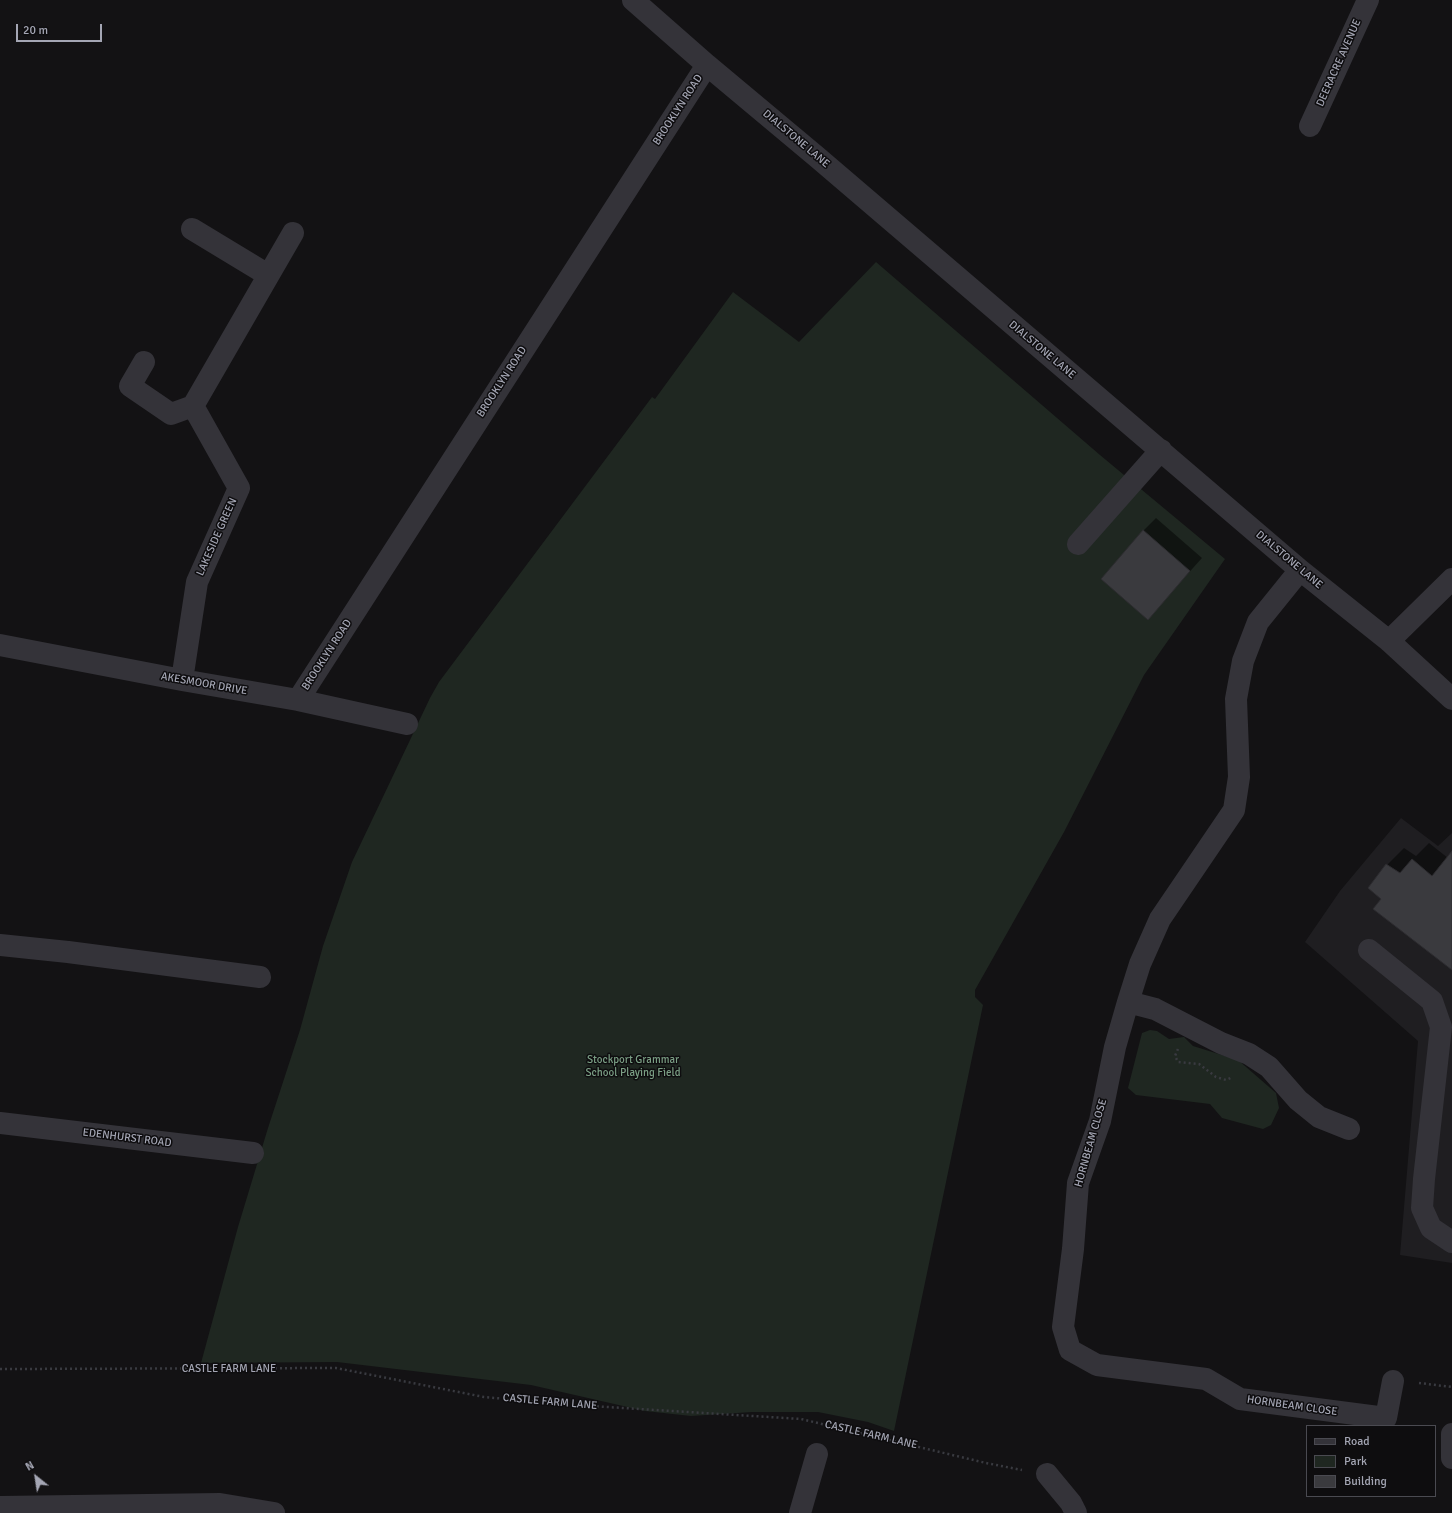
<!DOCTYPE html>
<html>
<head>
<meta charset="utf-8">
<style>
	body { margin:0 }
	#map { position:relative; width:1452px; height:1513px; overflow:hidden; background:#131214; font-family:Signika,sans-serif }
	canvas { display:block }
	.legend { position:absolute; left:1306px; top:1425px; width:130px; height:72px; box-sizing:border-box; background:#0e0d0f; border:1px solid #4a4a51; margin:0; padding:5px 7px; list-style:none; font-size:12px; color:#a4a6b4 }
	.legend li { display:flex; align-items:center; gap:8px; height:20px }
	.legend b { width:20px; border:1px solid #4a4a51 }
	.north { position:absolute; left:16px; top:1457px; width:40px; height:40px; -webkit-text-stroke:3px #0e0d0f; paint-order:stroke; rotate:330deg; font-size:11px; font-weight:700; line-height:16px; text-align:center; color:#a4a6b4 }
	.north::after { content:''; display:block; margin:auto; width:14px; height:18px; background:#a4a6b4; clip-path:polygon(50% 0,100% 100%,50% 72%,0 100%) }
	.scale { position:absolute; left:16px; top:24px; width:86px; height:18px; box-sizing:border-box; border:2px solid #a4a6b4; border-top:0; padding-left:5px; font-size:12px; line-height:14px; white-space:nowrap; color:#a4a6b4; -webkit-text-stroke:3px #0e0d0f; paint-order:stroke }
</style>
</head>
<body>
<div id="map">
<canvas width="1452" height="1513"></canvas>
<ul class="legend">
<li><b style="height:5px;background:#343339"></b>Road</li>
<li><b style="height:11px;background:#1f2721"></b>Park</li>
<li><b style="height:11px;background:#3a3a3e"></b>Building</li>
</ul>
<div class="north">N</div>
<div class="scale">20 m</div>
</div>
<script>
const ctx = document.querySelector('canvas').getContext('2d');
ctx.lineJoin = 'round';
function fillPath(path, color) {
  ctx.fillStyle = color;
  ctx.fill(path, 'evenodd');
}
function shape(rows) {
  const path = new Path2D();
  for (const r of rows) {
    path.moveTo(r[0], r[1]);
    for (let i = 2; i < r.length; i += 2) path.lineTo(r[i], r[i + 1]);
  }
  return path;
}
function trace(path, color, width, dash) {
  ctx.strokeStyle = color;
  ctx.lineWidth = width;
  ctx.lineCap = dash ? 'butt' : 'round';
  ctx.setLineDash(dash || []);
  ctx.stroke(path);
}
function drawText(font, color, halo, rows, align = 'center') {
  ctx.font = font + ' Signika,sans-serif';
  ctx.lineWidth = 3;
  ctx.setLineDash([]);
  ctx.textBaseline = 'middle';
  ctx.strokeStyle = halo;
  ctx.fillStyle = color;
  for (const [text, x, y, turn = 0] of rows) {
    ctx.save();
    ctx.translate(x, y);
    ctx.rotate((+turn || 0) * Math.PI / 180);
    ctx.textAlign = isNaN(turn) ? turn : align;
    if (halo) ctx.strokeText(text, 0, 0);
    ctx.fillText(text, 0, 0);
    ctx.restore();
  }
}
const built = shape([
	[1401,818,1438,846,1452,833,1452,1263,1400,1255,1418,1041,1305,942,1340,891]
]);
const green = shape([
	[876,262,1100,455,1225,559,1144,675,1064,832,975,990,975,997,983,1005,894,1431,868,1422,818,1412,752,1412,691,1416,645,1411,531,1385,337,1362,201,1363,238,1227,268,1128,300,1030,323,946,352,862,430,698,439,682,652,397,655,399,733,292,799,342],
	[1150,1030,1157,1031,1169,1039,1184,1037,1193,1046,1238,1060,1276,1093,1279,1108,1271,1125,1263,1129,1222,1118,1210,1104,1136,1095,1128,1088,1142,1033]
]);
const shadow = shape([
	[1156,518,1202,558,1148,618,1143,531],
	[1429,843,1448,858,1452,853,1452,969,1382,899,1369,888,1387,865,1404,848,1416,856]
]);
const building = shape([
	[1143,530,1190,571,1148,620,1101,579,1143,530],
	[1452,851,1452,970,1373,909,1381,899,1368,888,1386,864,1400,873,1412,859,1432,876,1452,851]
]);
const path = shape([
	[1178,1049,1175,1056,1178,1062,1199,1064,1216,1077,1226,1080,1233,1077],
	[0,1369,336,1368,484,1397,575,1405,801,1419,986,1463,1022,1470],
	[1419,1383,1452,1387]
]);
const minor = shape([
	[633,0,707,65,817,157,1300,570,1389,641,1452,699],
	[1310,126,1368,0],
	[192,229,268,275],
	[144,362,130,386,171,414,193,406],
	[1078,544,1161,450],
	[1300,570,1258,622,1243,661,1236,699,1239,777,1234,810,1160,919,1140,964,1128,1002,1115,1047,1100,1121,1078,1183,1073,1249,1063,1327,1070,1350,1097,1365,1206,1379,1240,1399,1386,1418,1393,1381],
	[1389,641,1452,579],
	[0,645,182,680,298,700,407,724],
	[182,680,197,582,239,488,193,406,293,233],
	[298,700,707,65],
	[0,945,68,952,260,977],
	[1369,950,1432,1001,1441,1027,1424,1179,1422,1208,1431,1228,1452,1242],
	[1128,1002,1155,1009,1221,1043,1249,1054,1269,1067,1298,1100,1319,1117,1349,1129],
	[0,1123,253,1153],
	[1452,1434,1452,1458],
	[1047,1474,1071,1503,1076,1513],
	[0,1507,220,1504,274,1513],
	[800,1513,817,1454]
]);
const streetNames = [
	["DEERACRE AVENUE",1339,63,-66],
	["BROOKLYN ROAD",678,110,-57],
	["DIALSTONE LANE",796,139,40],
	["DIALSTONE LANE",1042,350,40],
	["BROOKLYN ROAD",502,382,-57],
	["LAKESIDE GREEN",217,537,-66],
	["DIALSTONE LANE",1289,560,40],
	["BROOKLYN ROAD",327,655,-57],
	["AKESMOOR DRIVE",204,684,10],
	["EDENHURST ROAD",127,1138,7],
	["HORNBEAM CLOSE",1091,1143,-74],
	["CASTLE FARM LANE",229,1369],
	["CASTLE FARM LANE",550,1402,5],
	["HORNBEAM CLOSE",1292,1406,8],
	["CASTLE FARM LANE",871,1435,13]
];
const parkNames = [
	["Stockport Grammar",633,1060],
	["School Playing Field",633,1073]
];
fillPath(built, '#1f1e21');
fillPath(green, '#1f2721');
fillPath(shadow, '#0007');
fillPath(building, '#3a3a3e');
trace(building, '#2d2c30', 1);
trace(path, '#393a40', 2.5, [2, 3]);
trace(minor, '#343339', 22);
drawText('11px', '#a4a6b4', '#0e0d0f', streetNames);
drawText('11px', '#7b9f85', '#0e0d0f', parkNames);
</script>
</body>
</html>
